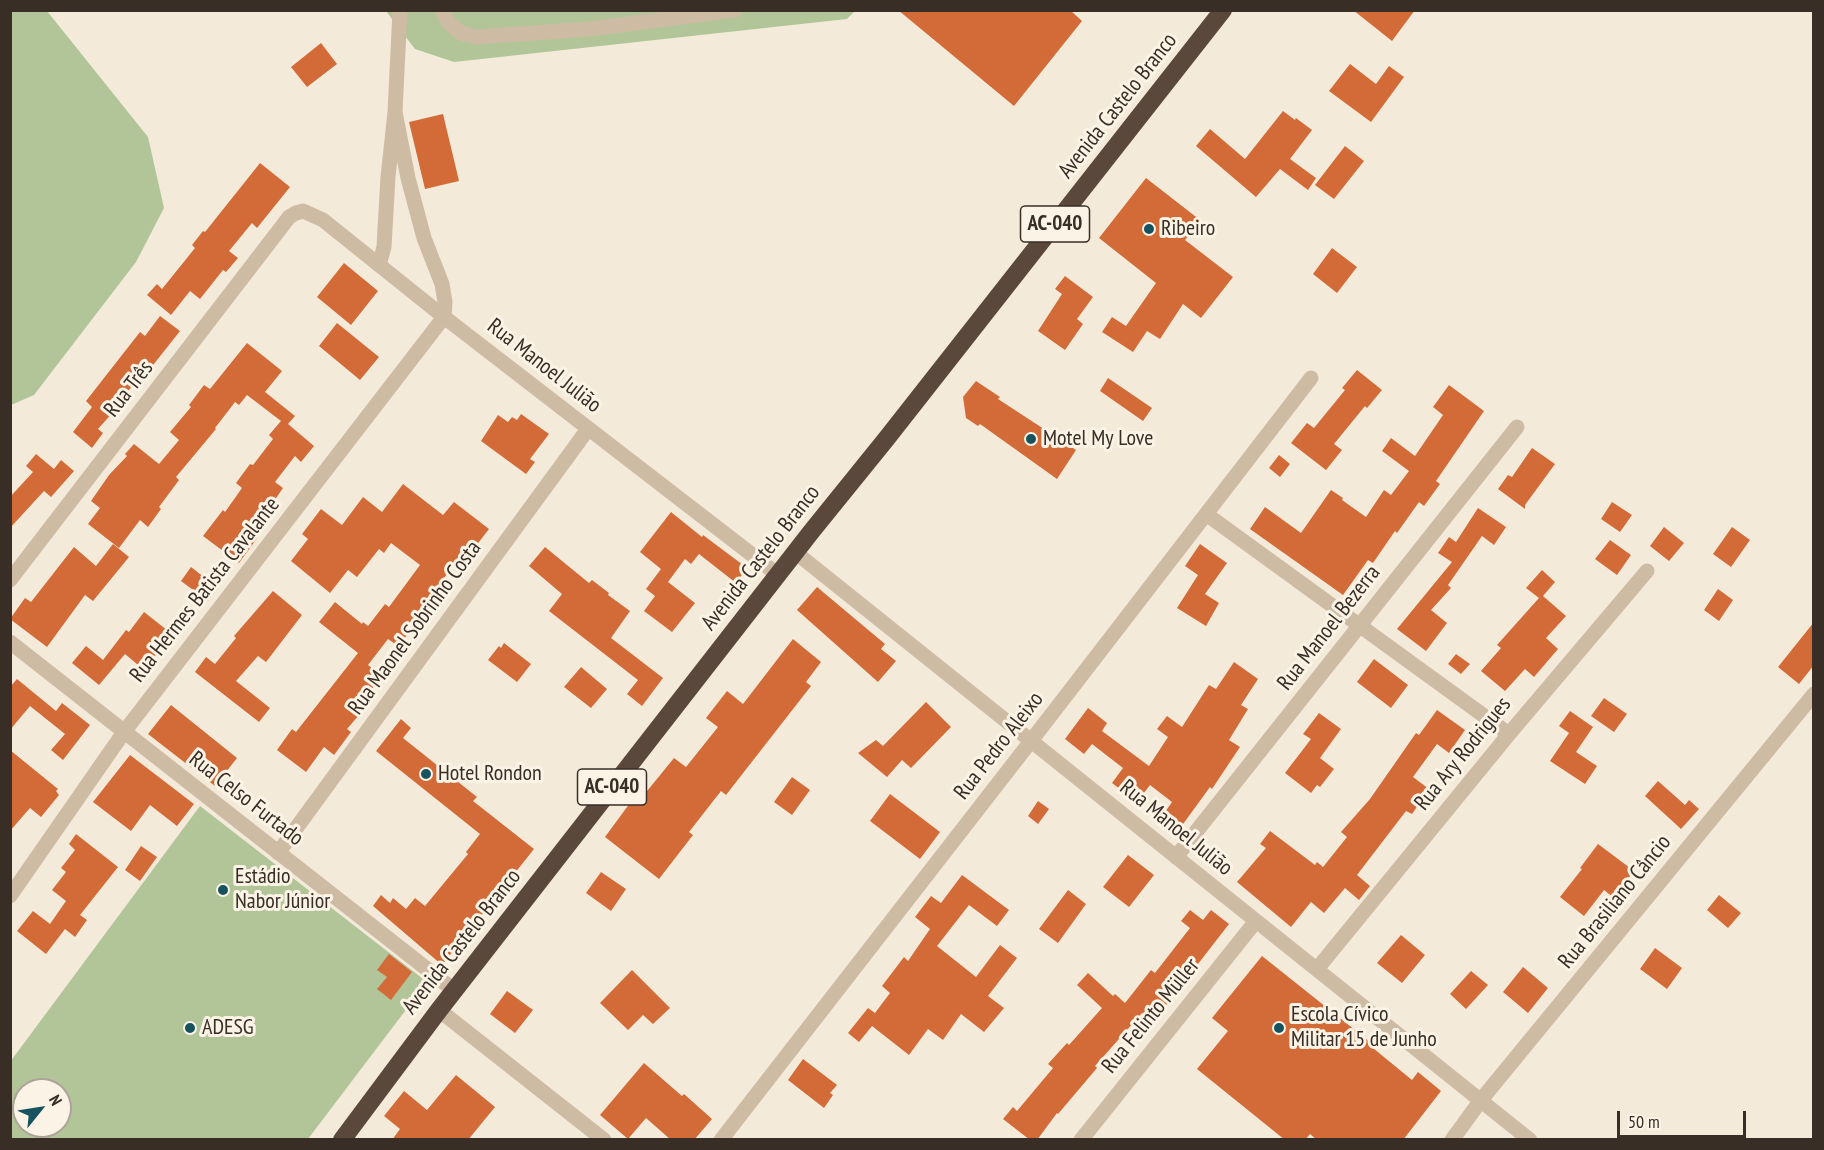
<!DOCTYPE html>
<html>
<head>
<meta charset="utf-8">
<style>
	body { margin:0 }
	#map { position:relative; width:1824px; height:1150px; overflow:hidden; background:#f4ead9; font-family:"PT Sans Narrow",sans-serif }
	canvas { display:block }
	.frame { position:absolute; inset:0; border:12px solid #382e26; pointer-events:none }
	.north { position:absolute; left:12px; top:1078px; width:60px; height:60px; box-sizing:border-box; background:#fbf3e6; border:2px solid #ada499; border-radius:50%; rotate:60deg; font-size:16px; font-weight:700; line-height:24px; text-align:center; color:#382e26 }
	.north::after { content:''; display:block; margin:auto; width:21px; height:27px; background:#17535e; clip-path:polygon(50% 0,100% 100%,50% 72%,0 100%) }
	.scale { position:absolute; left:1617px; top:1111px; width:129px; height:27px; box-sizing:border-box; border:3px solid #382e26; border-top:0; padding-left:8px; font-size:18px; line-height:21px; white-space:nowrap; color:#382e26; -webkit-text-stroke:4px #fbf3e6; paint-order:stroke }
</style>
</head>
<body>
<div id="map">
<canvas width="1824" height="1150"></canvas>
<div class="frame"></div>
<div class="north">N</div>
<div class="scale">50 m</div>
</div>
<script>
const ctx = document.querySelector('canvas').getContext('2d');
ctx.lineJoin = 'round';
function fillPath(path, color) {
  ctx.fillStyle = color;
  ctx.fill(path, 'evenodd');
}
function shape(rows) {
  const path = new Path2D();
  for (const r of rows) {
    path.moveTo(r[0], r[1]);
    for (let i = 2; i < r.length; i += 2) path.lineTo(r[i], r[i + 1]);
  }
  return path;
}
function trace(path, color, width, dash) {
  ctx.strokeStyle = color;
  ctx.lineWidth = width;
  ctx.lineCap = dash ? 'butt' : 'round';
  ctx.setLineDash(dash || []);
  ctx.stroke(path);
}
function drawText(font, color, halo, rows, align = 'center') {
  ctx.font = font + ' "PT Sans Narrow",sans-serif';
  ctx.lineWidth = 6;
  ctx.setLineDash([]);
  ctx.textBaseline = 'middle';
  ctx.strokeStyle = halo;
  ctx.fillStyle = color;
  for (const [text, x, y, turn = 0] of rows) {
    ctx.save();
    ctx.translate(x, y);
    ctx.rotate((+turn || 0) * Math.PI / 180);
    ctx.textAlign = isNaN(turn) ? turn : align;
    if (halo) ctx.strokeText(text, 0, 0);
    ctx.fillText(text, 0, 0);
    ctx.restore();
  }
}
const green = shape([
	[11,10,47,11,148,137,164,208,136,262,34,395,11,405],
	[386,11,855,11,847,19,454,62,415,49],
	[200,806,427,982,308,1139,11,1139,10,1062],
	[24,1090,60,1090,60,1126,24,1126]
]);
const building = shape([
	[898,10,1070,10,1082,21,1014,106],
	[1353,10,1415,10,1392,41],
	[321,43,337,64,307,87,291,67],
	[1350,64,1376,84,1389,66,1404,77,1371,122,1329,91],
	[1283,111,1295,120,1296,118,1312,130,1290,159,1316,178,1308,190,1280,169,1256,197,1196,146,1210,129,1245,159],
	[443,114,459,181,425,189,409,122],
	[1345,146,1364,161,1334,199,1315,185],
	[260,163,290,187,257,228,252,223,229,251,238,258,226,272,223,270,200,299,190,291,171,315,147,295,157,284,162,289,195,248,192,245,203,231,205,232],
	[1146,178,1200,220,1185,240,1233,277,1201,318,1183,304,1160,339,1147,331,1133,352,1102,332,1112,317,1126,326,1156,283,1099,238],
	[1332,248,1357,267,1337,293,1313,274],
	[344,263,378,291,351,325,317,297],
	[1065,276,1093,297,1077,319,1083,324,1065,350,1038,331,1062,294,1055,289],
	[160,316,180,331,146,374,143,372,122,399,123,401,98,429,103,433,92,448,73,432,92,407,86,401,140,332,145,336],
	[337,323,379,357,360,380,319,346],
	[247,343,282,371,265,392,295,416,288,424,314,446,301,462,295,456,275,482,283,488,252,533,258,537,239,563,203,536,223,510,225,512,242,488,236,483,250,464,253,465,273,439,269,435,281,421,247,395,239,405,235,402,215,428,216,429,176,477,179,480,159,507,161,509,148,527,140,520,119,548,88,524,100,508,91,501,109,475,127,456,125,454,134,444,159,464,179,440,170,432,191,407,189,405,204,385,210,389],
	[1357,370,1382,390,1367,408,1365,406,1334,444,1342,450,1326,470,1291,443,1307,423,1314,428,1345,390,1342,388],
	[1108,378,1152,408,1143,421,1100,391],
	[976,381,1000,397,998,399,1076,450,1057,479,980,424,978,426,966,418,963,397],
	[1449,385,1484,411,1436,481,1440,484,1424,506,1419,502,1397,533,1395,531,1373,563,1368,560,1343,595,1250,529,1265,507,1301,533,1331,490,1343,498,1342,500,1366,517,1384,490,1391,495,1409,471,1382,451,1391,438,1415,456,1443,415,1433,407],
	[521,414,549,434,530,459,535,462,526,474,481,441,498,415,508,422,512,417,517,420],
	[1532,448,1555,464,1525,505,1525,509,1498,489,1508,475,1512,477],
	[36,454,54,469,61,460,74,471,51,497,44,491,10,528,10,497,33,472,26,466],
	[1279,455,1290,464,1280,477,1269,468],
	[403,484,443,515,454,502,489,529,472,551,468,547,430,596,436,601,418,626,416,624,398,646,388,639,368,665,382,676,360,704,365,708,347,729,351,732,334,755,324,747,306,772,277,750,292,729,296,732,358,653,319,622,335,602,362,624,363,622,368,626,385,604,389,607,420,565,391,543,384,553,379,549,357,577,348,570,330,593,291,561,308,539,302,534,321,509,342,525,363,497,382,512],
	[1612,502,1632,515,1620,532,1601,519],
	[1478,508,1506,527,1494,545,1482,536,1448,585,1451,588,1431,610,1447,623,1426,651,1397,629,1452,562,1438,553,1449,537,1456,542],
	[671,512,702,537,703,535,747,568,736,583,699,554,691,564,685,559,668,582,695,603,672,632,644,611,655,596,646,589,661,569,640,552],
	[1664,527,1684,543,1669,561,1650,546],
	[1732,527,1750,540,1731,567,1713,554],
	[1610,540,1631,555,1617,575,1595,559],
	[113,544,129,557,93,601,85,595,47,647,10,619,25,598,31,602,74,547,96,566],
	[1200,544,1227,563,1205,594,1219,603,1206,626,1177,608,1198,575,1185,566],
	[545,547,589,583,592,580,609,593,608,595,630,611,611,638,663,678,642,706,627,694,638,680,549,611,562,594,529,566],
	[191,567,218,588,208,601,181,581],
	[1542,570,1555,582,1543,596,1566,616,1546,638,1558,649,1534,677,1525,669,1505,691,1481,671,1501,648,1497,645,1539,598,1526,588],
	[817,587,885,644,881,649,896,661,878,682,797,610],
	[1718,589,1733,600,1719,621,1704,610],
	[273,591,302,615,266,662,258,656,236,681,270,708,259,722,195,672,206,657,215,664,236,638,234,636],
	[144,612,172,634,144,670,125,654,99,685,72,663,86,646,103,660,126,630,129,632],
	[1814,622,1814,665,1799,684,1778,667],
	[793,639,821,662,806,682,811,686,726,795,721,791,689,832,693,835,659,879,605,837,638,792,643,796,674,758,686,767,718,727,706,718,727,691,743,704],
	[504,643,531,664,517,682,488,660,499,646,501,648],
	[1456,654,1470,664,1461,674,1448,664],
	[1374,659,1408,685,1391,708,1357,682],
	[1234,662,1258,679,1241,705,1248,709,1229,740,1240,747,1212,789,1210,787,1178,831,1161,818,1172,802,1150,785,1137,802,1112,783,1123,768,1092,744,1084,754,1065,739,1088,708,1107,723,1102,731,1149,766,1168,737,1157,729,1167,716,1182,727,1209,685,1216,689],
	[581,667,607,689,591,708,564,687],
	[17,679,56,711,62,703,90,725,63,760,51,750,65,734,30,706,10,730,10,687],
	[1604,698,1627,714,1614,732,1591,716],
	[926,702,951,727,911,768,902,760,887,777,858,753,876,740,883,746],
	[171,705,237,758,215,786,148,734],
	[1437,710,1465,730,1449,753,1437,744,1413,777,1429,789,1412,814,1406,811,1357,875,1370,886,1359,900,1345,888,1324,913,1311,902,1291,927,1237,882,1266,848,1260,844,1270,831,1315,865,1317,862,1323,867,1347,837,1341,832,1370,799,1416,733,1419,735],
	[1570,711,1593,727,1576,752,1597,766,1585,784,1550,761,1569,733,1559,726],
	[1319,713,1341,729,1320,758,1334,769,1320,787,1317,785,1311,793,1285,773,1311,739,1303,734],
	[401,719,411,728,403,738,477,797,473,801,534,849,442,965,373,906,381,895,390,903,393,898,406,909,415,898,425,906,468,854,466,852,480,834,376,751],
	[10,750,58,789,56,791,59,795,41,817,30,808,10,831],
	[130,755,194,804,177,826,150,805,131,831,93,802],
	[792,777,810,790,792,815,774,802],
	[1658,781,1685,805,1689,800,1699,809,1681,829,1645,796],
	[890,794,940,832,920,859,870,821],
	[1038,801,1049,809,1038,824,1028,816],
	[76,834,118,867,80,915,87,920,75,937,65,929,46,954,17,931,33,911,50,924,66,901,52,890,66,872,61,868,75,850,69,844],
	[1598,844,1634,871,1627,880,1632,885,1619,902,1604,890,1584,916,1560,897,1582,869,1580,868],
	[141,846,157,857,140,881,125,870],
	[1128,855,1154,875,1129,907,1103,887],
	[601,872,626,889,611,911,586,893],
	[962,875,1009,910,997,926,969,905,937,946,976,977,1000,945,1017,958,988,996,1004,1008,984,1032,961,1014,943,1040,928,1029,909,1055,872,1026,859,1042,848,1033,868,1008,875,1013,890,993,882,986,904,957,908,961,930,929,915,917,931,896,941,903],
	[1068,890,1086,904,1058,943,1039,929],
	[1719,895,1741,913,1728,928,1707,910],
	[1190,910,1203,920,1211,910,1229,924,1153,1022,1142,1013,1095,1066,1097,1068,1058,1114,1057,1113,1037,1140,1030,1140,1003,1119,1013,1107,1017,1111,1053,1068,1048,1064,1067,1043,1069,1045,1102,1008,1077,985,1088,973,1113,996,1115,994,1125,1003,1151,970,1155,973,1190,928,1181,921],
	[1401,935,1425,955,1402,983,1377,963],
	[1655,948,1682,968,1667,989,1640,969],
	[389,954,412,972,391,1000,377,989,387,977,377,970],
	[1262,956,1375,1046,1373,1048,1412,1080,1418,1072,1441,1091,1403,1140,1317,1140,1310,1134,1305,1140,1285,1140,1197,1069,1228,1031,1212,1018],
	[1523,967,1548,988,1528,1013,1503,992],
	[632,970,670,1008,653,1024,643,1015,628,1030,600,1003],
	[1471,971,1488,985,1466,1009,1450,994],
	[507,991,533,1010,515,1033,490,1014],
	[803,1059,837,1085,830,1093,833,1095,824,1108,788,1080],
	[644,1063,682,1096,684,1094,712,1119,694,1140,671,1140,646,1118,628,1139,600,1115],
	[456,1075,495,1107,468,1140,392,1140,400,1129,384,1116,404,1091,427,1110]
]);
const minor = shape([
	[442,10,449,23,461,33,476,37,590,29,735,10],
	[379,265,384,247,388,177,395,112,400,10],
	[1206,514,1509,734],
	[795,552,1530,1140],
	[10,580,283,225,289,217,296,213,303,211,323,220,444,317,777,574],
	[10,642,455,991],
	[278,853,588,429],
	[1176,857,1517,427],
	[10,896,124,732,444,317,445,302,442,284,424,238,408,178,395,112],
	[1317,969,1509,734,1647,571],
	[439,1010,604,1140],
	[721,1140,1031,741,1311,378],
	[1081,1140,1256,921],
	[1452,1140,1481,1100,1814,694]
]);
const highway = shape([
	[342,1140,439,1010,811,532,887,438,1223,10]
]);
const markers = [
	[1149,229,6,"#17535e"],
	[1031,439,6,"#17535e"],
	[426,774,6,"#17535e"],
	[223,890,6,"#17535e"],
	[190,1028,6,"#17535e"],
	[1279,1028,6,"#17535e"]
];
const shields = [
	[1055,224,69],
	[612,787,69]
];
const shieldNames = [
	["AC-040",1055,224],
	["AC-040",612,787]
];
const streetNames = [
	["Avenida Castelo Branco",1118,106,-52],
	["Rua Manoel Julião",544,366,38],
	["Rua Três",129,389,-52],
	["Avenida Castelo Branco",761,558,-52],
	["Rua Hermes Batista Cavalante",205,590,-52],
	["Rua Maonel Sobrinho Costa",415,628,-54],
	["Rua Manoel Bezerra",1329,628,-52],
	["Rua Pedro Aleixo",999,746,-52],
	["Rua Ary Rodrigues",1463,754,-51],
	["Rua Celso Furtado",246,799,38],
	["Rua Manoel Julião",1176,828,39],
	["Rua Brasiliano Câncio",1615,902,-51],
	["Avenida Castelo Branco",462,942,-52],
	["Rua Felinto Müller",1151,1016,-51]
];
const poiNames = [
	["Ribeiro",1161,229],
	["Motel My Love",1043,439],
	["Hotel Rondon",438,774],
	["Estádio",235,877],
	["Nabor Júnior",235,902],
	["Escola Cívico",1291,1015],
	["Militar 15 de Junho",1291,1040],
	["ADESG",202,1028]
];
fillPath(green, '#b2c598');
fillPath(building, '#d36b39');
trace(minor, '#cebba4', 15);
trace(highway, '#5a483c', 18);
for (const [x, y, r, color] of markers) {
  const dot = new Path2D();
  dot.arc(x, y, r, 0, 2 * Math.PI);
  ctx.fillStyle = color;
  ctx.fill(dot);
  trace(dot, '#fbf3e6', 2);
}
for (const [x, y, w] of shields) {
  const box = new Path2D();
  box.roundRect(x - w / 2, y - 18, w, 36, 4.5);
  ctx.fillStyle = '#fbf3e6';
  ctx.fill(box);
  trace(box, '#382e26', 1.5);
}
drawText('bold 21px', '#382e26', null, shieldNames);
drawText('22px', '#382e26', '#fbf3e6', streetNames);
drawText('22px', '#382e26', '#fbf3e6', poiNames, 'left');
</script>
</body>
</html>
